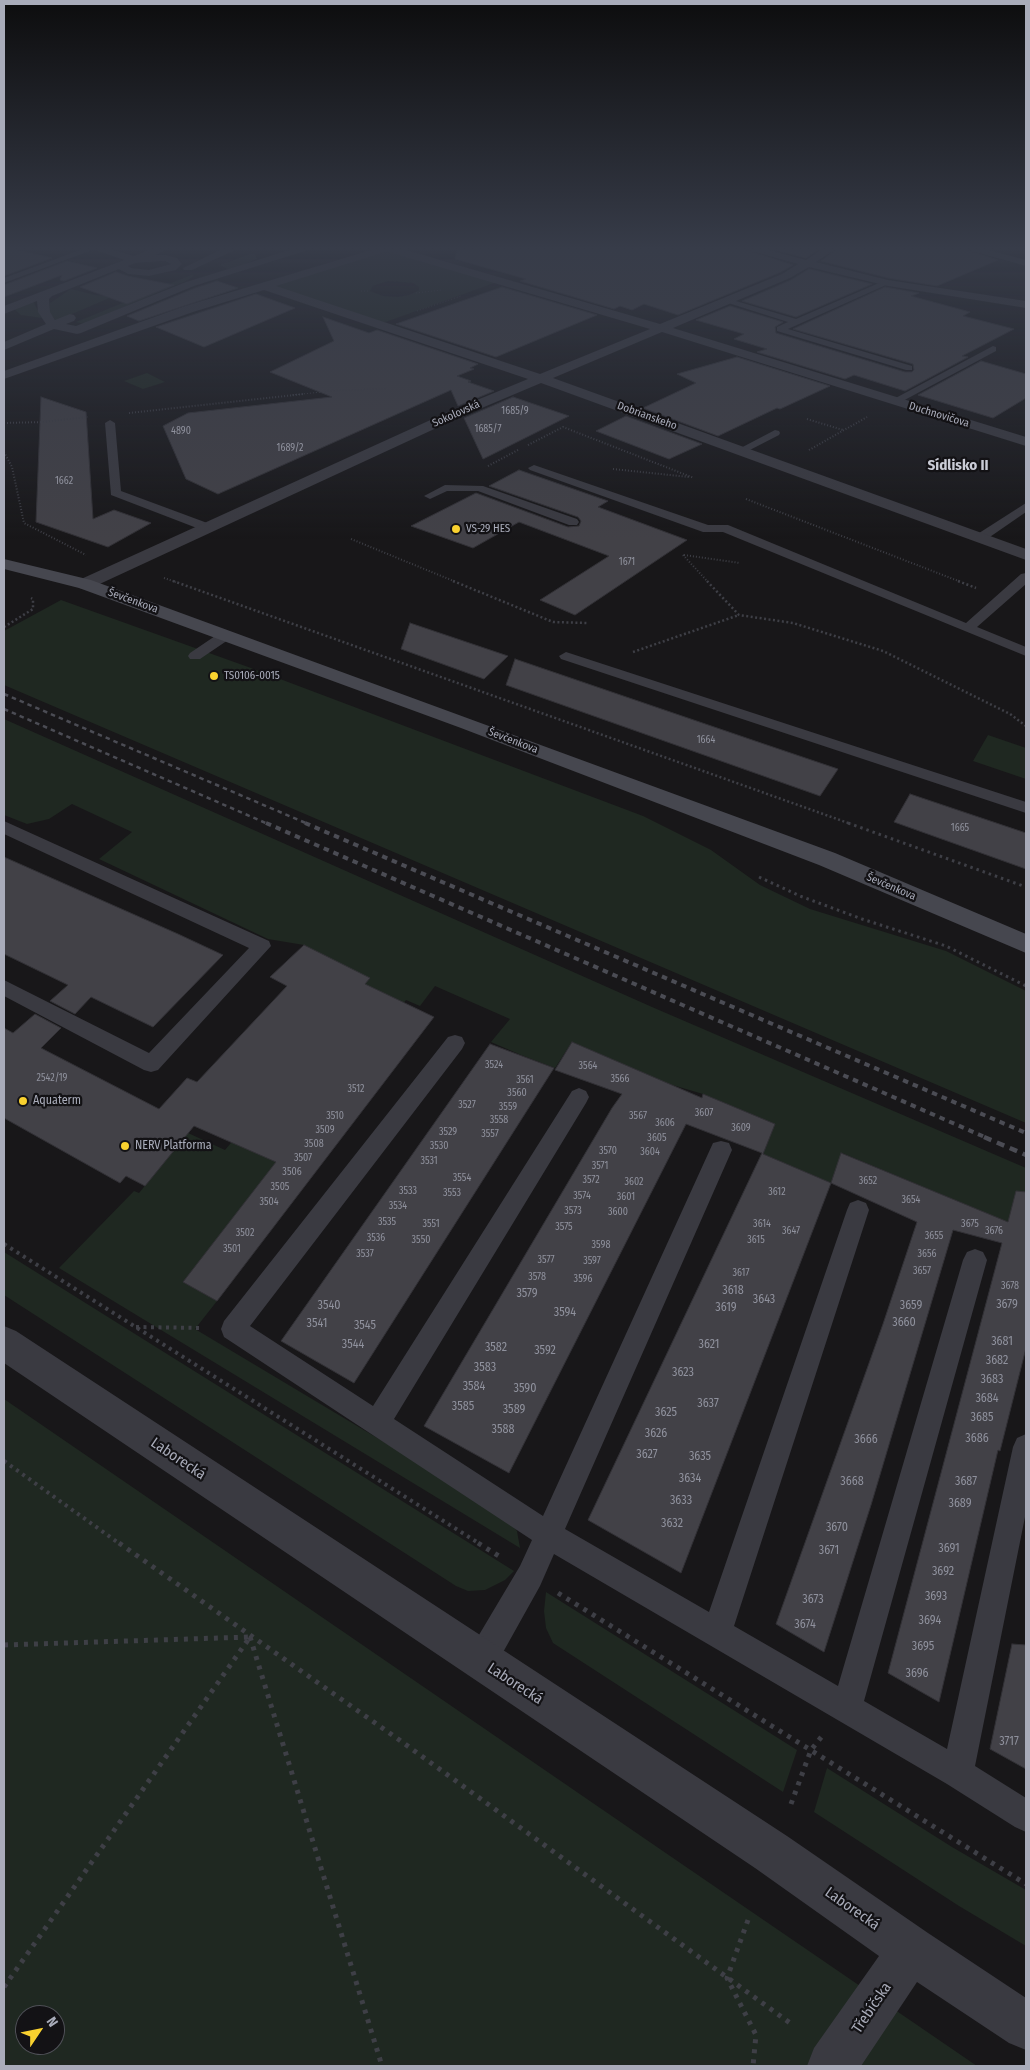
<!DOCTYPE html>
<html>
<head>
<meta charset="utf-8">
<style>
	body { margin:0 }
	#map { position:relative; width:1030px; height:2070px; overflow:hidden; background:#181719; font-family:"Fira Sans Condensed",sans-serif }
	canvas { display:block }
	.frame { position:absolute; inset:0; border:5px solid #a9acba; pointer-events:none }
	.north { position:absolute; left:15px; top:2005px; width:50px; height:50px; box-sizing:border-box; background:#131215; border:1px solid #4f5057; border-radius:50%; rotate:56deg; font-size:14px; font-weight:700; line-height:20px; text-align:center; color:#a9acba }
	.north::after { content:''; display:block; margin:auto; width:18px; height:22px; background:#f9d12f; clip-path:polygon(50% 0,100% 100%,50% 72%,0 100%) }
</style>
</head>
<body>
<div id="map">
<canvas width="1030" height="2070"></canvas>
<div class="frame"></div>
<div class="north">N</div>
</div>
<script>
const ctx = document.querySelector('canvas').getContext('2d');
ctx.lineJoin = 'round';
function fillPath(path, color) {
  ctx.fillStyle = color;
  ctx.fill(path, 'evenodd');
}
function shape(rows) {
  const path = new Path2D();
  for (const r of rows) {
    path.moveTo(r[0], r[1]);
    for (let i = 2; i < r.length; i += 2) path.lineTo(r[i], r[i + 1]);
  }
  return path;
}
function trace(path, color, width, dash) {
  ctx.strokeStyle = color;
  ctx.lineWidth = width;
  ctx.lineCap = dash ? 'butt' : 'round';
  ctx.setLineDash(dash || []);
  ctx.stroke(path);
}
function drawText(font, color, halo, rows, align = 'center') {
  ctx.font = font + ' "Fira Sans Condensed",sans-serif';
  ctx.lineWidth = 4.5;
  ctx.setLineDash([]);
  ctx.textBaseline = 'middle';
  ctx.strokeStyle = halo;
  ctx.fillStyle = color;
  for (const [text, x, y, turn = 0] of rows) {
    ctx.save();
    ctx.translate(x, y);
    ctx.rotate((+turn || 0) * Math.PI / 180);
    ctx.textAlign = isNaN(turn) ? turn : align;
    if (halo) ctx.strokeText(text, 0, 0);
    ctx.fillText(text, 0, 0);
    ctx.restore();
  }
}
const green = shape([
	[384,250,393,250,500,281,380,324,264,286],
	[388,281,413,283,419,287,419,290,409,295,398,297,383,296,370,291,373,286],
	[254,253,257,259,230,270,219,265],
	[193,274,194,276,186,281,84,324,76,322],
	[71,289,95,295,114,296,56,321,49,312,50,303],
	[33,301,42,318,21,315,14,309],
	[147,373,165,382,143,389,124,381],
	[61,600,251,668,643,816,711,850,760,885,810,909,946,951,1026,991,1026,1123,4,685,4,631],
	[4,719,652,1007,1026,1168,1026,1248,1006,1239,1010,1223,842,1153,831,1183,763,1154,775,1124,703,1094,669,1084,572,1042,555,1068,521,1055,491,1042,510,1019,435,986,420,1006,406,1000,183,1282,217,1301,195,1329,501,1512,517,1531,520,1548,59,1268,134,1191,139,1193,188,1133,225,1150,369,979,304,945,268,939,99,859,132,832,72,804,49,819,27,824,4,815],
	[988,735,1026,748,1026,779,973,761],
	[4,1252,514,1571,505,1580,485,1590,468,1591,456,1586,4,1295],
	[4,1399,657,1847,977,2066,4,2066],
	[25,2015,55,2015,55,2045,25,2045],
	[546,1592,797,1750,783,1792,553,1643,546,1628,544,1611],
	[827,1768,952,1847,1026,1890,1026,1946,959,1906,814,1812]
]);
const building = shape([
	[4,250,16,250,52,258,4,276,4,250],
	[457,250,746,250,793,265,781,272,678,315,644,304,632,310,620,306,614,309,520,281,526,279,455,259,457,250],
	[777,250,817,250,806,258,777,250],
	[836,250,966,250,998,260,937,286,888,278,821,261,836,250],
	[67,261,97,268,64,281,60,280,62,275,4,297,4,285,67,261],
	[809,269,872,284,796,317,742,301,791,280,809,269],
	[116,272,128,276,174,285,127,304,80,287,116,272],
	[217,281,238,288,139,321,127,316,195,288,217,281],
	[502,287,597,315,496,357,396,324,502,287],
	[885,287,919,293,911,296,970,312,963,316,1014,329,962,356,968,357,905,391,854,375,845,379,757,352,767,349,734,339,744,334,696,320,730,306,783,322,775,327,776,333,905,372,912,372,914,370,913,364,793,329,885,287],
	[256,294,295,308,204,347,156,327,256,294],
	[323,317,369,333,377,330,478,364,470,368,474,369,457,376,471,381,468,382,494,391,458,406,451,390,218,494,186,479,163,426,188,413,332,397,270,372,334,341,323,317],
	[737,357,830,386,780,409,777,408,718,436,643,408,696,383,677,374,737,357],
	[981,361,1026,374,1026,398,993,418,918,395,981,361],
	[41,397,86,412,93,519,114,510,151,523,108,547,36,522,41,397],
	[513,397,569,416,483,459,464,418,513,397],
	[626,416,702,444,669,459,596,431,626,416],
	[519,470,608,501,598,507,687,540,575,615,540,600,609,556,519,522,473,548,411,526,476,493,568,527,579,526,581,521,578,517,489,486,519,470],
	[410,623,508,656,484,679,401,649,410,623],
	[515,659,764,744,838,769,820,796,506,685,515,659],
	[910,794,1026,833,1026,869,894,822,910,794],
	[4,857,178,934,223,955,153,1027,91,997,75,1014,50,1001,68,985,4,954,4,857],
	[304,945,370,978,365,984,434,1017,217,1301,183,1282,276,1162,194,1126,145,1186,126,1176,120,1183,4,1118,4,1028,13,1033,35,1014,61,1028,41,1048,159,1109,187,1078,197,1082,287,986,270,977,304,945],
	[572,1042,702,1098,703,1094,775,1124,763,1154,831,1183,681,1573,588,1520,762,1153,686,1124,509,1473,424,1426,612,1108,622,1094,555,1070,572,1042],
	[490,1044,554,1068,354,1383,281,1341,490,1044],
	[841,1153,1008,1222,1016,1191,1026,1192,1026,1348,1000,1451,998,1450,939,1702,888,1673,1002,1243,953,1230,871,1505,824,1652,776,1624,883,1324,917,1222,831,1183,841,1153],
	[1012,1644,1026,1645,1026,1769,990,1749,1012,1644]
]);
const pathFar5 = shape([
	[361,291,370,291],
	[416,293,442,290],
	[417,311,461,296],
	[292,395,342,390,387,389]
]);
const pathFar4 = shape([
	[129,413,304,394],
	[807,419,843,430],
	[4,423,43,422,88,417],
	[528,445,563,427,694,478],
	[809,450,867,417],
	[4,452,12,467,24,523,86,555],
	[488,466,518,450],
	[613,469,689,477],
	[746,499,961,582],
	[351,539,456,582],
	[683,555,708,582],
	[684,555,740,563],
	[164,578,176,582]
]);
const pathFar3 = shape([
	[173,581,851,824],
	[453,581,553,622,587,623],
	[707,581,739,615,793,623,883,651,1010,714,1026,726],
	[958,581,976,588],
	[4,627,33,609,33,599,31,598],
	[633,652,739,615]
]);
const pathFar2 = shape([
	[848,823,1026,887],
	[759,877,800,896,862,919,946,946,1026,986]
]);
const pathFar1 = shape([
	[4,1244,480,1544],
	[136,1327,202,1328],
	[4,1461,120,1544]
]);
const path = shape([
	[119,1543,398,1739,790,2023],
	[478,1543,502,1558],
	[558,1593,1026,1884],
	[250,1637,382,2066],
	[4,1645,250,1637,4,1987],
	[791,1804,811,1750,823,1735],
	[748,1920,727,1978,756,2035,753,2066]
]);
const service = shape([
	[80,250,92,250,4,283,4,278,80,250],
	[879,283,886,285,788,329,912,366,912,370,906,370,777,331,777,327,788,322,722,301,726,298,796,319,879,283],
	[993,346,996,347,996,351,899,403,891,403,890,401,993,346],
	[110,420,115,423,121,491,210,524,212,527,210,530,202,530,111,495,105,423,110,420],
	[775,430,779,431,780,433,779,435,744,453,740,454,735,451,775,430],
	[534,465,708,525,728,525,966,623,1021,574,1026,573,1026,584,977,627,1026,647,1026,656,723,532,703,532,530,470,528,468,534,465],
	[445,485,483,486,577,519,579,522,577,525,569,525,478,491,447,491,430,499,424,496,445,485],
	[1026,503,1026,512,984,541,976,541,974,538,976,535,1026,503],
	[226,631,231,632,233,635,231,638,200,659,190,659,188,656,190,653,221,632,226,631],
	[566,652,1026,802,1026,813,561,659,559,656,566,652],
	[4,821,269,941,271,946,158,1070,151,1072,144,1070,4,996,4,980,149,1053,249,948,4,834,4,821],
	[455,1035,462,1037,465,1043,462,1049,250,1326,373,1406,572,1091,579,1088,586,1091,589,1097,586,1103,394,1419,543,1516,713,1143,721,1141,729,1143,732,1150,565,1529,709,1612,847,1210,850,1203,858,1200,866,1203,869,1210,734,1626,838,1686,963,1260,967,1252,975,1249,983,1252,987,1260,864,1701,947,1749,1013,1447,1017,1438,1026,1434,1026,1512,975,1766,1026,1798,1026,1832,1015,1827,947,1784,554,1554,540,1586,492,1672,481,1676,470,1672,466,1661,470,1650,520,1566,532,1540,224,1337,221,1329,224,1321,448,1037,455,1035]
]);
const pedestrian = shape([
	[95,250,113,250,134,256,149,250,165,250,156,255,165,255,177,258,182,264,176,270,149,276,128,274,119,269,52,296,49,299,50,312,55,320,70,314,74,315,76,318,74,321,66,324,76,326,186,282,290,250,308,250,194,286,81,333,77,334,54,329,4,350,4,342,46,324,38,312,37,301,4,314,4,306,124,260,95,250],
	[165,261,171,264,149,270,131,268,128,266,135,263,165,261],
	[220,250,235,250,192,270,184,270,183,268,220,250]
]);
const minor = shape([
	[371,250,406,250,660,324,782,274,798,264,748,250,768,250,806,260,821,250,834,250,816,262,888,280,1026,301,1026,308,888,286,809,267,790,278,673,328,1026,437,1026,446,662,332,553,378,1026,549,1026,560,541,383,458,418,91,588,85,589,79,588,76,584,79,580,448,412,528,379,264,290,193,312,4,379,4,371,185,306,371,250],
	[388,251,389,252,650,329,540,374,276,286,388,251],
	[968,250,988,250,1026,260,1026,266,968,250],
	[4,1326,16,1331,787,1836,928,1933,1026,1998,1026,2050,1009,2043,917,1982,861,2066,807,2066,814,2048,879,1956,755,1868,4,1363,4,1326]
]);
const secondary = shape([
	[4,559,91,580,835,853,1026,934,1026,953,819,865,461,728,79,588,4,569,4,559]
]);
const railFar2 = shape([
	[4,694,308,824],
	[4,709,268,824]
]);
const railFar1 = shape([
	[266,823,987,1138],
	[305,823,1026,1133]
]);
const rail = shape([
	[984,1137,1026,1155]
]);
const markers = [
	[456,529,5,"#f9d12f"],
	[214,676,5,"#f9d12f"],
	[23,1101,5,"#f9d12f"],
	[125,1146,5,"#f9d12f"]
];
const numberNames = [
	["1685/9",515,411],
	["1685/7",488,429],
	["4890",181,431],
	["1689/2",290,448],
	["1662",64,481],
	["1671",627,562],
	["1664",706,740],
	["1665",960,828],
	["3524",494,1065],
	["3564",588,1066],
	["2542/19",52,1078],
	["3566",620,1079],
	["3561",525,1080],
	["3512",356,1089],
	["3560",517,1093],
	["3527",467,1105],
	["3559",508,1107],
	["3607",704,1113],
	["3510",335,1116],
	["3567",638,1116],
	["3558",499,1120],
	["3606",665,1123],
	["3609",741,1128],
	["3509",325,1130],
	["3529",448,1132],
	["3557",490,1134],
	["3605",657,1138],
	["3508",314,1144],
	["3530",439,1146],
	["3570",608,1151],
	["3604",650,1152],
	["3507",303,1158],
	["3531",429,1161],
	["3571",600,1166],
	["3506",292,1172],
	["3554",462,1178],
	["3572",591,1180],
	["3652",868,1181],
	["3602",634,1182],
	["3505",280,1187],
	["3533",408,1191],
	["3612",777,1192],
	["3553",452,1193],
	["3574",582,1196],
	["3601",626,1197],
	["3654",911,1200],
	["3504",269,1202],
	["3534",398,1206],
	["3573",573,1211],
	["3600",618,1212],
	["3535",387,1222],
	["3551",431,1224],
	["3614",762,1224],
	["3675",970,1224],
	["3575",564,1227],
	["3647",791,1231],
	["3676",994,1231],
	["3502",245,1233],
	["3655",934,1236],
	["3536",376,1238],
	["3550",421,1240],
	["3615",756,1240],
	["3598",601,1245],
	["3501",232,1249],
	["3537",365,1254],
	["3656",927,1254],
	["3577",546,1260],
	["3597",592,1261],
	["3657",922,1271],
	["3617",741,1273],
	["3578",537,1277],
	["3596",583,1279],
	["3678",1010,1286]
];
const farStreetnames = [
	["Sokolovská",456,414,-24],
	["Duchnovičova",939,415,17],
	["Dobrianskeho",647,416,20],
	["Ševčenkova",133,601,20],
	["Ševčenkova",513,741,21],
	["Ševčenkova",891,887,23]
];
const farPoinames = [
	["VS-29 HES",466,529],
	["TS0106-0015",224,676]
];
const poiNames = [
	["Aquaterm",33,1101],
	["NERV Platforma",135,1146]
];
const nearNumbernames = [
	["3618",733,1291],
	["3579",527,1294],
	["3643",764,1300],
	["3679",1007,1305],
	["3540",329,1306],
	["3659",911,1306],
	["3619",726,1308],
	["3594",565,1313],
	["3660",904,1323],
	["3541",317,1324],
	["3545",365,1326],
	["3681",1002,1342],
	["3544",353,1345],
	["3621",709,1345],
	["3582",496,1348],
	["3592",545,1351],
	["3682",997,1361],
	["3583",485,1368],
	["3623",683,1373],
	["3683",992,1380],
	["3584",474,1387],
	["3590",525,1389],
	["3684",987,1399],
	["3637",708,1404],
	["3585",463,1407],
	["3589",514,1410],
	["3625",666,1413],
	["3685",982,1418],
	["3588",503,1430],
	["3626",656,1434],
	["3686",977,1439],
	["3666",866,1440],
	["3627",647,1455],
	["3635",700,1457],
	["3634",690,1479],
	["3668",852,1482],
	["3687",966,1482],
	["3633",681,1501],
	["3689",960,1504],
	["3632",672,1524],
	["3670",837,1528],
	["3691",949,1549],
	["3671",829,1551],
	["3692",943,1572],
	["3693",936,1597],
	["3673",813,1600],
	["3694",930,1621],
	["3674",805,1625],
	["3695",923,1647],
	["3696",917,1674],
	["3717",1009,1742]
];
const farDistrictnames = [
	["Sídlisko II",958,466]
];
const nearStreetnames = [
	["Laborecká",178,1459,34],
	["Laborecká",515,1684,33],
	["Laborecká",852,1909,35],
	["Třebíčska",872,2008,-56]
];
fillPath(green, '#1f2821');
fillPath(building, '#424147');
trace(building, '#323136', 1);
trace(pathFar5, '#3e3f46', 1, [1, 2]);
trace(pathFar4, '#3e3f46', 2, [1, 2]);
trace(pathFar3, '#3e3f46', 2.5, [2, 2.5]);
trace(pathFar2, '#3e3f46', 3, [2.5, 4]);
trace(pathFar1, '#3e3f46', 4, [3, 4.5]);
trace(path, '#3e3f46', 5, [4, 6]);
fillPath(service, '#3a3a41');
fillPath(pedestrian, '#3a3a41');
fillPath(minor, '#3a3a41');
fillPath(secondary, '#46474f');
trace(railFar2, '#4b4c54', 2.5, [4.5, 4]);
trace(railFar1, '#4b4c54', 4, [5.5, 5]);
trace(rail, '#4b4c54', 4.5, [8, 6]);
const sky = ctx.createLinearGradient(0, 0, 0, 540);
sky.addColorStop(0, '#0d0d0e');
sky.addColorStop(0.46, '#373c49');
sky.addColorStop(1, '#373c4900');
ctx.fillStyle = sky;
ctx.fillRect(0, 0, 1030, 540);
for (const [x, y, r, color] of markers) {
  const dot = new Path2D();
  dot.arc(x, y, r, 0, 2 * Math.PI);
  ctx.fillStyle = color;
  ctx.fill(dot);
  trace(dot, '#131215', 2);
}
drawText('10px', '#8f919d', null, numberNames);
drawText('11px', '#a9acba', '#131215', farStreetnames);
drawText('11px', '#a9acba', '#131215', farPoinames, 'left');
drawText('12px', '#a9acba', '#131215', poiNames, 'left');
drawText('12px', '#8f919d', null, nearNumbernames);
drawText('bold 15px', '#caccd6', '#131215', farDistrictnames);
drawText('15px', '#a9acba', '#131215', nearStreetnames);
</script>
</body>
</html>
